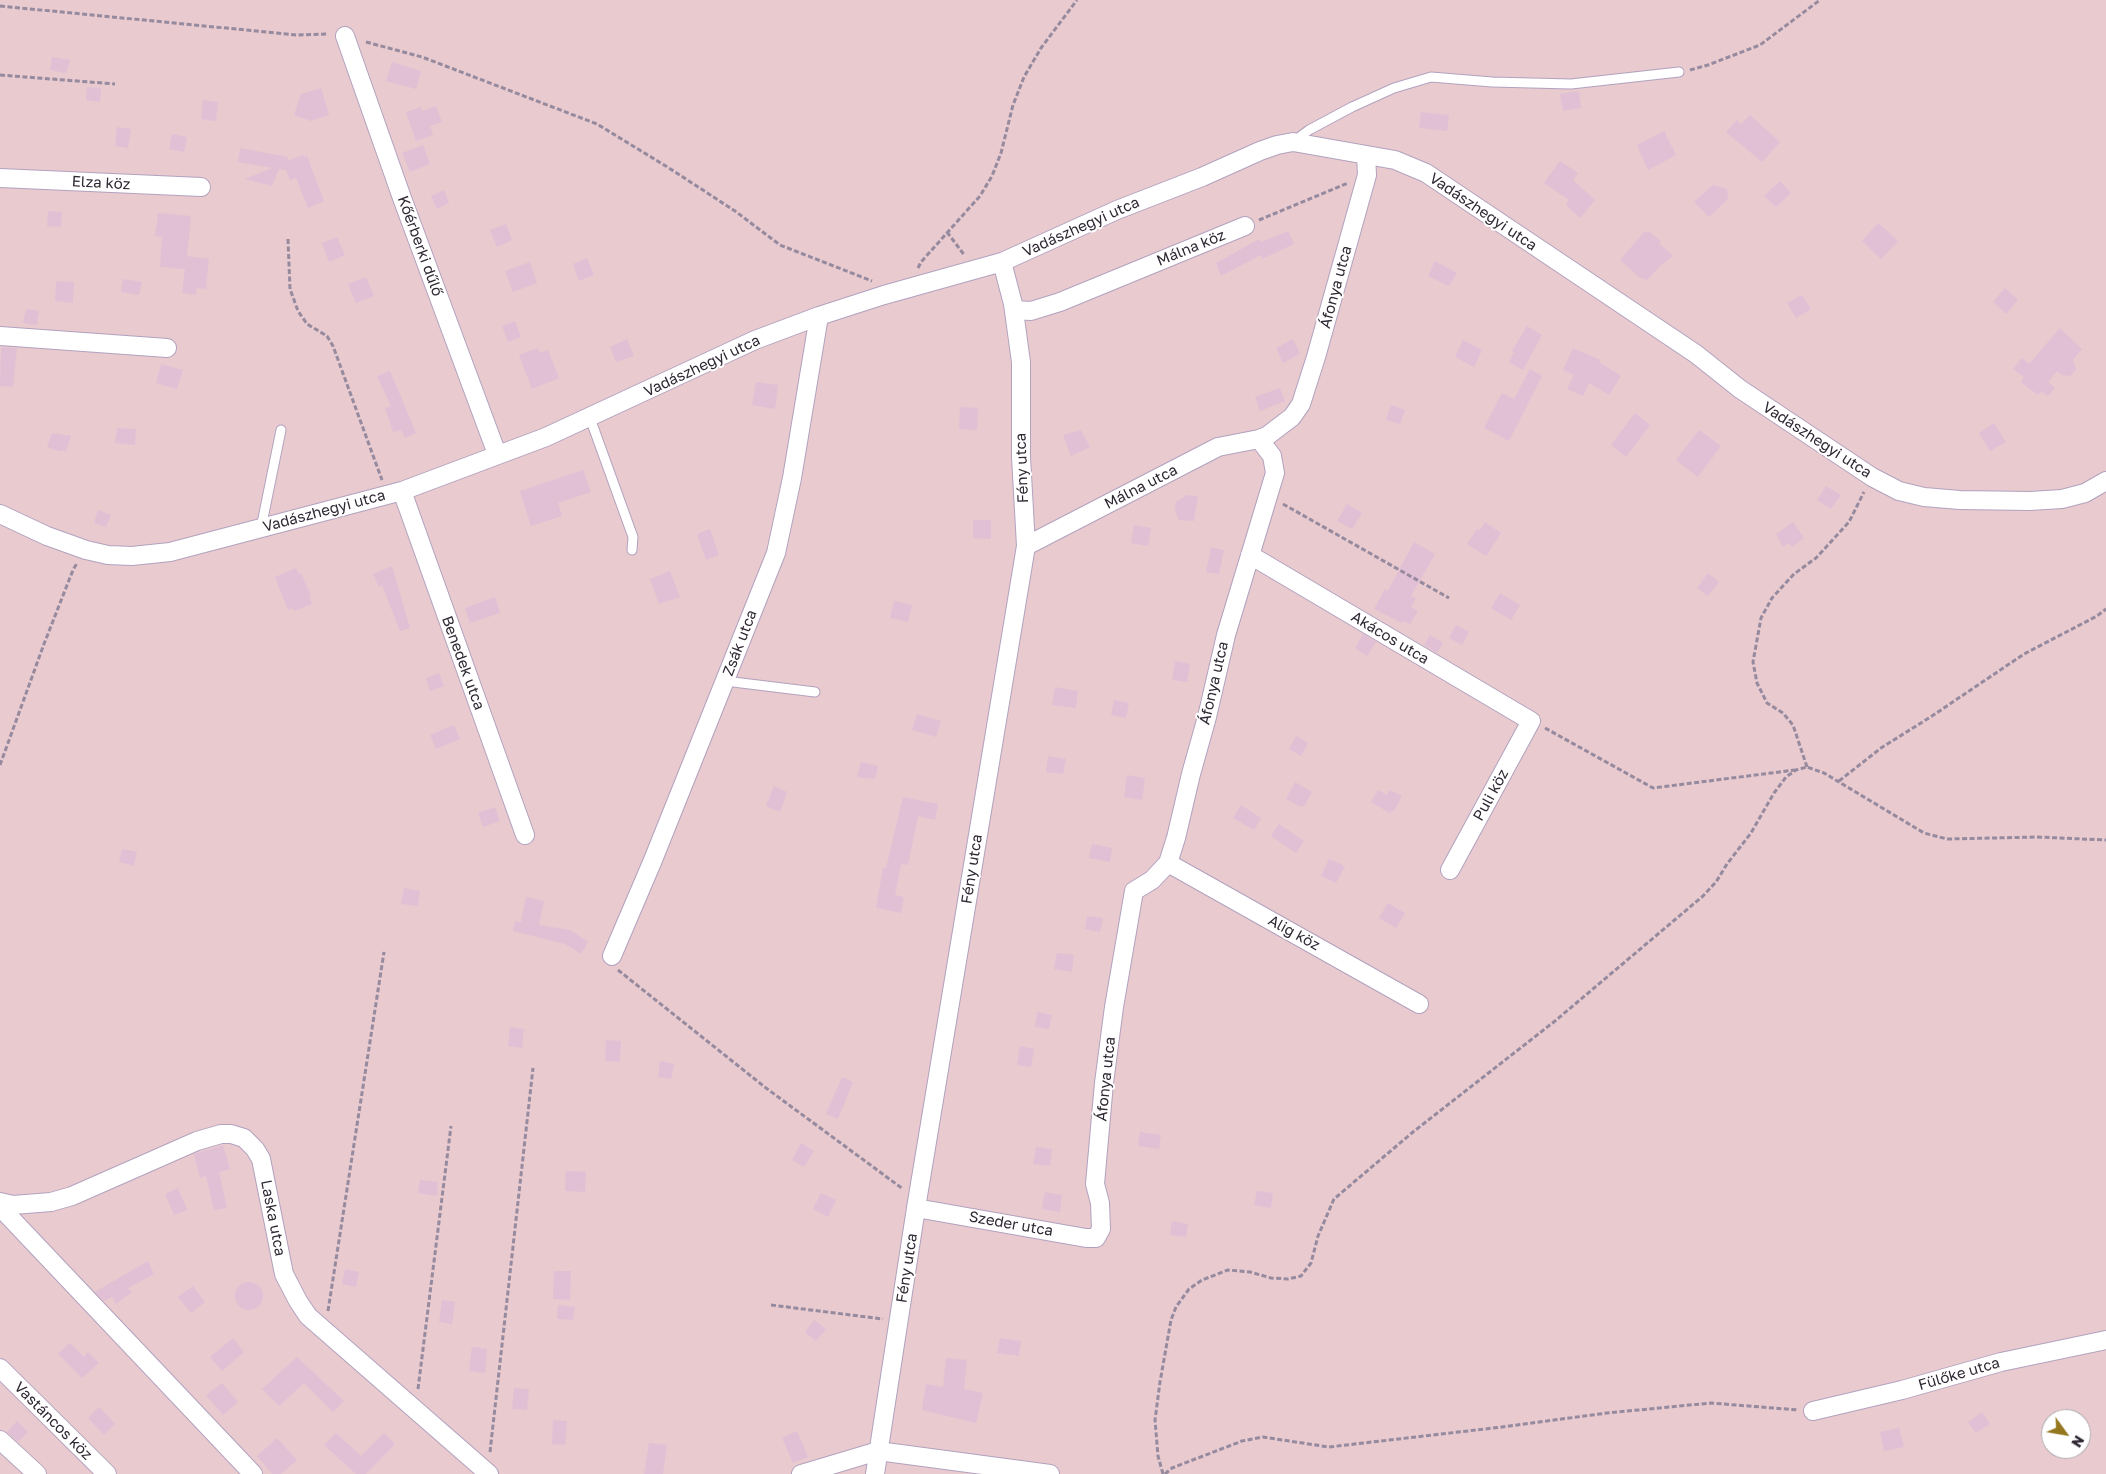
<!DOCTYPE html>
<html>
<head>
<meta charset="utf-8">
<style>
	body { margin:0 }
	#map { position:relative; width:2106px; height:1474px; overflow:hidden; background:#f0dffd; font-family:"Golos Text",sans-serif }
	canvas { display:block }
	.north { position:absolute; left:2041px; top:1409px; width:50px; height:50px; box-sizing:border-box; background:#fff; border:1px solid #aca9ad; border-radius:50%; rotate:122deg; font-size:14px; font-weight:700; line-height:20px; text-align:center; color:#2f2833 }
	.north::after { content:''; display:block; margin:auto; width:18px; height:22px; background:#94771f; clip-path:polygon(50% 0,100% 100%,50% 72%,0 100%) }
</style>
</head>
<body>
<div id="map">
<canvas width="2106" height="1474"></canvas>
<div class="north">N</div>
</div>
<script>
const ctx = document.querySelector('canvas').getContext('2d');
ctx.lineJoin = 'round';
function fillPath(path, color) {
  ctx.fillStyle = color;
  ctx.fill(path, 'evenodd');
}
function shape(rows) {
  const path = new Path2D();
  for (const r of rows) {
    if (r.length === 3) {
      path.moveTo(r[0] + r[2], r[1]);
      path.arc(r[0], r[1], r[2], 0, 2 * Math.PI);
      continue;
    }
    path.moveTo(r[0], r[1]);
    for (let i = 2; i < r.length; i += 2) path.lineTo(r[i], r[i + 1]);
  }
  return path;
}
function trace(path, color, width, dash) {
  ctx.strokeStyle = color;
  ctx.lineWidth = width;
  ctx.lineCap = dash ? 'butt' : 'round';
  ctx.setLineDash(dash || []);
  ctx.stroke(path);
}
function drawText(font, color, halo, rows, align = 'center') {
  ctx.font = font + ' "Golos Text",sans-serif';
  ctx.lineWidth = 4;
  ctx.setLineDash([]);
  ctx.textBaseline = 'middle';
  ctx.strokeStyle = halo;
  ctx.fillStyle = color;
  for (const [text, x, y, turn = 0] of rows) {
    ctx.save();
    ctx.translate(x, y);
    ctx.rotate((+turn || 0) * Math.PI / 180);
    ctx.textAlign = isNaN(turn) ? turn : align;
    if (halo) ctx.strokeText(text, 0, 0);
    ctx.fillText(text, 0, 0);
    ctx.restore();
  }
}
const green = shape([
	[0,0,2106,0,2106,1474,0,1474],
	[2051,1419,2081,1419,2081,1449,2051,1449]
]);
const building = shape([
	[52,57,70,60,66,73,50,70],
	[392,62,421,71,416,89,386,81],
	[87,87,101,88,100,102,86,100],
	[321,88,329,115,311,121,294,115,301,94],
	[1579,91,1581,108,1563,111,1560,94],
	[203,100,218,102,216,121,201,119],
	[436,106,442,122,430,126,433,135,416,141,406,112,421,107,422,111],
	[1421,112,1449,115,1447,131,1419,128],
	[1750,115,1780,142,1762,162,1726,132,1737,120,1741,124],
	[117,127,131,129,128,148,115,146],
	[1664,131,1676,155,1648,170,1637,145],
	[172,134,187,137,184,152,169,149],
	[423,145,430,164,410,172,402,153],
	[240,148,288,157,287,161,303,155,304,157,307,156,324,201,308,208,296,178,290,180,286,170,279,169,272,186,245,179,272,168,238,162],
	[1560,161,1578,173,1573,180,1595,200,1580,218,1566,205,1569,200,1544,183],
	[1780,181,1791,193,1776,207,1764,196],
	[1713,185,1727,189,1728,199,1709,217,1694,202],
	[444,190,449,203,437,209,431,196],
	[48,211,62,212,61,227,47,226],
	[158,213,191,216,187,256,209,259,206,289,197,288,196,295,182,293,185,269,160,267,162,237,155,236],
	[1878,223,1898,241,1881,259,1862,241],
	[506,224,512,240,497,247,490,230],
	[1288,231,1294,244,1262,259,1261,255,1221,276,1216,263,1259,239,1261,242],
	[1645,231,1647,233,1648,231,1661,241,1659,243,1662,246,1673,256,1660,266,1647,280,1639,277,1620,260],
	[337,237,345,255,329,262,322,243],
	[587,258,594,275,579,281,573,264],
	[1435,261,1457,273,1449,286,1428,276],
	[530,262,537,283,513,292,505,271],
	[366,277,374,296,356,303,348,284],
	[123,279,142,282,139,295,121,292],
	[56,281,74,282,73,303,55,301],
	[2005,288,2018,300,2006,314,1993,302],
	[1802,295,1811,309,1796,318,1787,303],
	[26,309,39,311,37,325,23,323],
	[515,321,521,337,508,342,502,326],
	[1527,326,1542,335,1523,370,1509,362,1514,352,1512,351],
	[2060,328,2082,349,2073,360,2076,370,2070,376,2062,375,2057,371,2048,382,2055,388,2048,396,2041,391,2038,395,2021,382,2024,377,2013,369,2022,358,2029,364],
	[627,339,634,356,616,362,610,347],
	[1293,339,1300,354,1283,363,1276,348],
	[1463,340,1482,350,1474,367,1455,357],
	[1,347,17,348,13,387,0,386],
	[538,348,540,353,548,350,559,378,532,389,519,355],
	[1573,348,1600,360,1599,362,1621,376,1609,395,1589,383,1583,396,1567,389,1574,375,1563,370],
	[161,364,183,370,177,389,156,383],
	[1530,369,1542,376,1509,441,1484,428,1502,393,1514,399],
	[390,371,416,433,405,438,401,430,393,432,385,408,391,406,377,376],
	[756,382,778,385,775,409,752,405],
	[1280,388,1285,401,1260,411,1255,397],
	[1391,405,1405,410,1400,424,1386,420],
	[960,407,978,408,977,430,959,429],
	[1635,413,1650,425,1626,457,1611,445],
	[1994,423,2006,442,1990,451,1979,433],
	[117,428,136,429,135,445,115,443],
	[1081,430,1090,447,1071,456,1063,435],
	[1699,430,1721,446,1698,477,1676,460],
	[52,433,71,436,66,452,62,450,61,452,47,447],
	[583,470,591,492,558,503,562,516,531,526,520,491],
	[1826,486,1841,495,1831,509,1817,500],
	[1187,495,1198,496,1194,521,1179,520,1175,511,1176,502],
	[1347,504,1362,513,1352,529,1337,521],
	[98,510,111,515,106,527,94,523],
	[973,520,991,520,991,539,973,538],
	[1485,522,1501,533,1486,556,1467,544,1477,529,1480,530],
	[1793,522,1804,538,1792,547,1789,543,1783,547,1776,534],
	[1134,525,1151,528,1148,546,1131,543],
	[710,529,719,555,706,560,697,534],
	[1414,542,1435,554,1411,596,1416,598,1411,607,1418,611,1410,624,1403,621,1402,623,1374,609,1385,589,1388,591],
	[1211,547,1224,550,1219,574,1206,572],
	[392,566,410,628,400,631,382,585,379,587,373,574],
	[296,568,299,574,301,573,311,596,309,597,312,604,294,611,293,608,288,610,275,577],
	[670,571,680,597,659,604,650,579],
	[1708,573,1719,582,1708,596,1697,588],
	[1500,593,1520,605,1511,620,1491,608],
	[495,597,500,613,470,623,465,608],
	[894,601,912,605,908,622,890,618],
	[1456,625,1469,632,1462,645,1449,638],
	[1363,634,1376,642,1367,656,1355,648],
	[1430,635,1443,643,1437,653,1424,645],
	[1175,661,1190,664,1187,682,1172,680],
	[439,673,444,686,430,691,426,678],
	[1055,687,1078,691,1076,708,1052,705],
	[1114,700,1129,703,1126,718,1111,715],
	[917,714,941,721,936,737,912,730],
	[454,725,460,739,436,749,430,735],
	[1296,736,1308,743,1301,756,1289,749],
	[1048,756,1066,759,1063,774,1046,772],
	[861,762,878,766,875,779,857,777],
	[1127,775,1145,778,1142,800,1124,797],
	[1295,782,1312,792,1304,806,1299,806,1286,799],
	[774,786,787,792,780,812,766,806],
	[1378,790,1387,795,1390,790,1402,796,1394,811,1392,810,1390,813,1371,802],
	[903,797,938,804,935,820,918,816,908,865,901,864,895,895,904,897,901,913,876,908,883,868,886,868],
	[1241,805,1261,818,1254,830,1233,818],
	[495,807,500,821,483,827,478,813],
	[1279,824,1304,841,1296,853,1271,836],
	[1092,844,1112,848,1110,862,1089,858],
	[122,849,137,852,134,866,119,862],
	[1329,859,1345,866,1336,883,1321,876],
	[404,888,420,891,418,906,401,904],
	[526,897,544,901,539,925,570,930,588,942,581,954,565,944,513,931,515,921,521,922],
	[1388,903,1405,913,1396,928,1379,918],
	[1087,916,1103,918,1100,932,1085,929],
	[1057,953,1074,955,1072,972,1054,969],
	[1037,1012,1052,1015,1049,1029,1035,1027],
	[510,1027,524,1029,522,1048,508,1046],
	[606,1040,621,1041,620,1062,605,1061],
	[1020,1046,1034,1049,1031,1067,1017,1065],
	[660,1061,674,1064,671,1079,658,1077],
	[842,1077,853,1082,838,1119,826,1114],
	[1140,1132,1161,1135,1159,1149,1138,1146],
	[801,1143,814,1151,804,1167,792,1160],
	[223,1145,230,1169,219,1172,227,1208,214,1210,206,1176,200,1178,194,1154],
	[1036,1147,1052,1149,1050,1166,1033,1164],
	[566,1171,586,1172,585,1192,565,1191],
	[420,1180,438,1182,437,1196,418,1193],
	[178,1188,187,1210,174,1215,165,1194],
	[1257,1191,1273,1193,1271,1208,1254,1205],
	[1045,1192,1062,1195,1060,1212,1042,1209],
	[821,1193,836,1200,828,1217,813,1209],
	[1172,1221,1188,1224,1186,1237,1170,1235],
	[148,1261,154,1274,128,1288,132,1292,116,1304,112,1297,104,1301,95,1292],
	[345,1269,359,1272,356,1287,342,1284],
	[554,1271,571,1271,570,1300,553,1299],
	[249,1296,14],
	[193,1286,205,1302,191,1313,178,1297],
	[442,1300,455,1302,452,1324,439,1322],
	[558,1305,575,1307,573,1320,557,1319],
	[814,1320,826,1329,816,1341,805,1332],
	[233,1338,244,1352,222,1371,210,1357],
	[1000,1338,1021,1341,1019,1356,997,1353],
	[70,1343,84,1357,88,1352,99,1363,82,1378,58,1354],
	[472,1347,487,1349,485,1373,469,1371],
	[297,1357,344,1401,333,1412,304,1383,279,1406,262,1389],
	[946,1358,967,1360,964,1389,983,1393,976,1423,922,1410,926,1384,943,1387],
	[222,1383,238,1402,223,1415,206,1395],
	[514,1388,529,1389,527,1410,512,1409],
	[99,1407,115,1424,104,1435,88,1418],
	[1982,1412,1990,1424,1976,1433,1968,1422],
	[553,1420,567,1421,565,1445,552,1444],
	[17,1421,28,1432,18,1442,7,1432],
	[1899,1428,1904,1447,1884,1451,1880,1432],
	[797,1431,808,1457,793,1463,782,1438],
	[336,1433,361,1456,384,1433,395,1444,366,1474,356,1474,324,1445],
	[277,1438,297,1460,281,1474,272,1474,257,1456],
	[649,1443,667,1445,663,1474,644,1474]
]);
const path = shape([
	[0,6,297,35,328,34],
	[366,42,422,57,597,124,669,168,735,211,780,245,872,281],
	[1690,70,1708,65,1760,45,1820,0],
	[0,75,115,84],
	[1259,220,1348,183],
	[947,232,965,256],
	[288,239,290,289,298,311,307,324,327,336,333,346,382,480],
	[918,268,921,262,980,196,992,176,1001,153,1013,105,1024,77,1041,48,1077,0],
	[1283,504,1449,598],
	[1545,728,1653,788,1795,770],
	[0,765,44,644,73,570,77,563],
	[1807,767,1793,725,1783,713,1767,703,1757,683,1753,662,1761,618,1772,598,1794,574,1816,558,1849,522,1864,492],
	[1839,781,1881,748,1932,716,2024,654,2097,616,2106,609],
	[618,970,766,1088,903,1189],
	[771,1305,883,1319],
	[328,1311,384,952],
	[418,1389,451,1126],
	[490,1452,533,1068],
	[1163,1474,1158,1456,1155,1420,1160,1382,1171,1320,1176,1307,1189,1289,1202,1280,1228,1270,1250,1272,1271,1278,1288,1279,1301,1276,1311,1263,1318,1236,1334,1199,1413,1132,1555,1021,1703,896,1716,882,1727,864,1751,833,1774,793,1786,777,1796,770,1807,767,1824,773,1924,833,1947,839,2037,837,2106,840],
	[1165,1474,1172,1468,1242,1441,1263,1437,1329,1447,1502,1427,1607,1413,1711,1403,1798,1410]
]);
const lane = shape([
	[1293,142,1309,130,1352,107,1394,88,1431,77,1492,82,1571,84,1679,72],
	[590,418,633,537,632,550],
	[261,528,281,430],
	[725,681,815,692]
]);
const street = shape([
	[345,36,402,198,497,454],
	[0,178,201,187],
	[1014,310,1031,311,1060,302,1245,226],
	[0,336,167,348],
	[402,491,525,835],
	[0,514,47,536,86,550,108,555,132,556,170,552,402,491,546,437,755,340,819,316,884,295,1002,262,1117,210,1202,177,1260,151,1277,145,1293,142,1395,160,1426,173,1696,354,1740,389,1872,477,1899,491,1924,497,1960,500,2030,501,2062,499,2085,493,2106,481],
	[1026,546,1218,447,1259,439,1267,436,1292,417,1301,404,1316,357,1367,175,1366,155],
	[1250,555,1531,721,1450,870],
	[1168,863,1419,1004],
	[612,956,653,860,776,553,792,478,819,316],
	[0,1202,13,1205,51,1202,72,1196,197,1141,221,1134,231,1134,244,1138,255,1149,261,1159,284,1274,298,1301,308,1316,489,1474],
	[0,1207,253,1474],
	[916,1208,1086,1238,1096,1238,1101,1229,1100,1203,1095,1184,1104,1083,1114,1007,1134,891,1152,880,1168,863,1176,838,1191,774,1207,717,1226,635,1275,473,1272,456,1259,439],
	[0,1368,107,1474],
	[1813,1411,1902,1390,2001,1362,2106,1340],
	[0,1440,37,1474],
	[801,1474,878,1451,1050,1474],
	[875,1474,916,1208,1026,546,1021,457,1021,362,1013,304,1002,262]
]);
const streetNames = [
	["Elza köz",101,183,3],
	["Vadászhegyi utca",1483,212,34],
	["Vadászhegyi utca",1081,227,-24],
	["Kőérberki dűlő",420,246,70],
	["Málna köz",1191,248,-22],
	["Áfonya utca",1336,287,-75],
	["Vadászhegyi utca",702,366,-25],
	["Vadászhegyi utca",1817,440,33],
	["Fény utca",1022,468,-92],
	["Málna utca",1141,487,-27],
	["Vadászhegyi utca",324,511,-15],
	["Akácos utca",1390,638,31],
	["Zsák utca",740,643,-69],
	["Benedek utca",463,663,70],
	["Áfonya utca",1214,683,-77],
	["Puli köz",1491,795,-61],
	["Fény utca",972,869,-81],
	["Alig köz",1294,933,29],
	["Áfonya utca",1106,1079,-84],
	["Laska utca",273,1218,79],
	["Szeder utca",1011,1224,10],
	["Fény utca",907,1268,-81],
	["Fülőke utca",1959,1374,-16],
	["Vastáncos köz",53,1421,45]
];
fillPath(green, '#e8cacf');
fillPath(building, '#e1c0d6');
trace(lane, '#b2a2be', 11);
trace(street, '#b2a2be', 20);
trace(path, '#968a9f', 3, [5, 2.5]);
trace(lane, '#fff', 9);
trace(street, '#fff', 18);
drawText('15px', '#2f2833', '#fff', streetNames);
</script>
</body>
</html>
